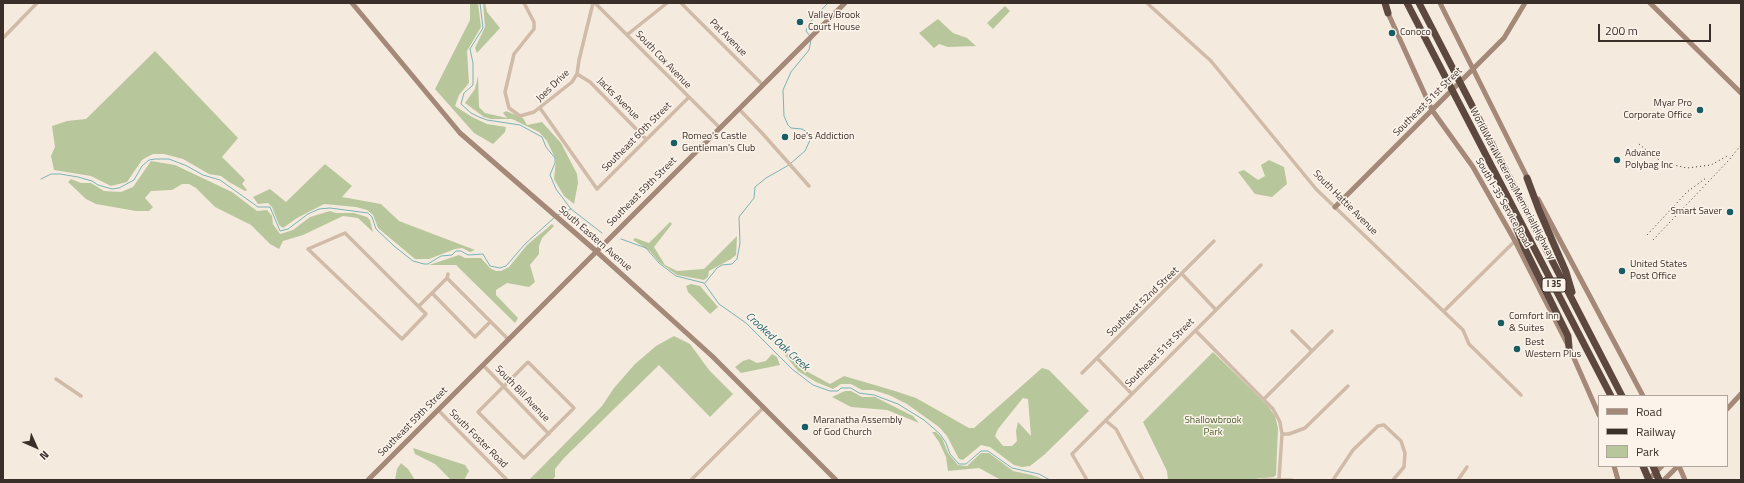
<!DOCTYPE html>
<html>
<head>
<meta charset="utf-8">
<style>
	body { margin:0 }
	#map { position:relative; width:1744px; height:483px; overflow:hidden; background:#f5eade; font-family:"Titillium Web",sans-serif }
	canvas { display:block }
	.frame { position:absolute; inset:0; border:4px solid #3b2f29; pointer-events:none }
	.legend { position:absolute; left:1598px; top:395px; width:130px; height:72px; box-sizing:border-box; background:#fcf4eb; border:1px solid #afa59d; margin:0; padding:5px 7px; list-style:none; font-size:12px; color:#3b2f29 }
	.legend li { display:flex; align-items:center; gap:8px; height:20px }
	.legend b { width:20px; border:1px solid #afa59d }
	.north { position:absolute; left:16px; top:427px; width:40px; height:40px; -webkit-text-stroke:3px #fcf4eb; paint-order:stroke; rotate:135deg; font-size:11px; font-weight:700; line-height:16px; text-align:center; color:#3b2f29 }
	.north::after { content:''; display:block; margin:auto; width:14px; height:18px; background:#3b2f29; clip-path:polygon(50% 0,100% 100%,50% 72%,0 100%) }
	.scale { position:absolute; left:1598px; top:24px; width:113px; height:18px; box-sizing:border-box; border:2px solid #3b2f29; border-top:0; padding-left:5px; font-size:12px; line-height:14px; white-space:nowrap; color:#3b2f29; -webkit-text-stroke:3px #fcf4eb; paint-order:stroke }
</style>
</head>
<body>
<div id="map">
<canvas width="1744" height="483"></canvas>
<div class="frame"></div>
<ul class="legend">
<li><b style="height:5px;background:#a48878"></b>Road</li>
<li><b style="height:5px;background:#3b2f29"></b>Railway</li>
<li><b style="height:11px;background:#b8c79b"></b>Park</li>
</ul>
<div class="north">N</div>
<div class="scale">200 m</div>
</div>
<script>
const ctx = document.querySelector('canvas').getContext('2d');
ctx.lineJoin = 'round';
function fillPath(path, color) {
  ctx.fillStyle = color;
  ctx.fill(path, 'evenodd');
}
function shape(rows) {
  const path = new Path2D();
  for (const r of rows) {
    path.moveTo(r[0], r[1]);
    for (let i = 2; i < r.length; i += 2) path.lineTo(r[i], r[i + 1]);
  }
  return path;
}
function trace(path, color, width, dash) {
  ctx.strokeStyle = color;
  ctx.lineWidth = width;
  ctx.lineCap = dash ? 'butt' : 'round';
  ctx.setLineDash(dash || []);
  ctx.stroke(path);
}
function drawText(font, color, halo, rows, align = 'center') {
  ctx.font = font + ' "Titillium Web",sans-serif';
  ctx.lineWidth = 3;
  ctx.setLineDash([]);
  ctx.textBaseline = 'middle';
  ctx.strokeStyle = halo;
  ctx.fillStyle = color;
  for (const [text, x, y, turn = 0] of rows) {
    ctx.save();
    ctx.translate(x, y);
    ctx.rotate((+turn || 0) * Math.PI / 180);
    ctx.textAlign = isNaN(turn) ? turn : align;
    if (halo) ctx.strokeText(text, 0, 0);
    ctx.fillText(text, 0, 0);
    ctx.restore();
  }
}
const green = shape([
	[470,3,478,3,481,27,467,51,469,83,459,95,455,106,472,117,487,124,506,127,505,132,493,144,474,133,435,89,470,20],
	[483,3,485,3,487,12,500,28,477,53,475,48,485,27],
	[1005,6,1010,11,993,29,987,23],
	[938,19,953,33,967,38,976,46,948,47,939,44,934,48,919,33],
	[155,51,238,138,222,157,245,180,242,184,247,190,245,191,229,182,221,176,209,174,183,159,164,154,153,154,147,157,142,160,127,182,111,186,91,176,54,170,51,156,55,147,52,126,67,121,86,119],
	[478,76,479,107,485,113,507,118,503,113,506,111,523,118,527,125,542,122,561,143,577,174,578,183,574,204,564,196,554,179,556,160,547,141,539,132,512,119,491,119,484,117,465,103,475,89],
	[1269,160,1284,167,1287,184,1272,197,1255,194,1238,172,1244,170,1258,180,1265,176,1261,165],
	[151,161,175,165,232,192,257,211,267,210,272,216,273,224,280,234,293,230,310,217,330,211,336,213,354,213,367,217,370,220,373,232,358,218,343,216,303,235,283,241,279,249,270,244,251,225,215,207,196,188,189,184,182,184,172,190,151,191,145,198,153,207,149,211,136,211,96,204,86,199,68,182,71,179,81,183,91,183,104,191,121,192,133,187],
	[325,164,352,186,342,197,381,204,399,221,475,250,470,252,462,248,455,249,429,259,415,259,378,228,373,215,367,210,356,207,324,204,297,218,283,228,279,225,272,207,268,203,258,204,253,197,270,189,286,202],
	[670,222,672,224,654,247,665,265,677,271,704,269,737,236,736,255,731,259,709,271,708,277,704,280,677,275,659,262,650,251,633,240,635,238,649,243],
	[552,224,554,226,542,238,539,246,539,254,530,265,535,282,529,287,507,283,496,290,496,295,518,318,515,323,456,265,429,265,459,255,465,258,481,258,490,268,496,271,501,271,509,267,527,245],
	[691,284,700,286,718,307,710,314,688,292,686,286],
	[674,336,690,344,709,370,733,394,710,417,659,365,564,458,555,469,555,477,552,480,529,480,602,406,614,388,635,364,656,346],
	[771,338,808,372,830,384,844,376,895,391,916,398,969,428,974,428,1042,368,1049,370,1089,411,1044,455,1030,466,1022,467,1014,465,990,447,981,445,963,460,959,459,947,436,939,427,907,404,889,395,873,390,862,390,851,384,841,384,833,389,816,382,798,371],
	[1023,398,1028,399,1031,436,1018,422,1016,431,1017,441,1012,446,1003,446,995,436,998,429],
	[1213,352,1268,406,1275,416,1278,428,1276,475,1274,477,1245,480,1168,480,1167,471,1143,422],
	[772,354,777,357,780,365,741,373,735,367,743,361,749,359,757,363,766,361],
	[845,391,851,391,862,397,875,397,913,416,919,423,887,410,851,407,832,397],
	[932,432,936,432,942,438,948,453,958,465,967,466,981,453,989,453,1013,471,1032,475,1046,480,1001,480,979,468,948,471,946,457,939,442],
	[413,448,465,465,469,471,464,480,451,480,435,464,415,454],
	[401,463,408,469,415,480,395,480,397,469]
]);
const stream = shape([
	[480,3,483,28,470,49,473,63,473,85,464,93,461,104,471,113,479,117,487,120,520,125,542,137,546,147,555,158,555,163,550,175,556,189,571,209,602,233],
	[810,36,806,31,809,23,828,3],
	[791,163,805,151,811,138,810,134,802,129,791,128,788,125,784,116,783,90,791,72,809,50,811,40],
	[41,179,51,174,60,174,78,177,92,181,98,185,112,189,119,188,134,180,142,166,149,160,155,159,169,159,187,166,203,175,220,180,258,207,270,207,280,231,288,229,308,214,319,209,330,208,368,213,372,217,376,229,394,246,413,261,424,264,428,264,441,256,452,255,456,251,461,251,468,255,483,254,490,266,500,268,506,266,525,244,555,217],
	[558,215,571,209],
	[621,239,646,248,659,263,676,276,704,283,719,304,746,323,792,369,813,385,830,391,838,391,841,388,851,388,859,393,874,395,898,404,924,420,940,434,946,443,950,454,959,464,966,464,981,451,988,451,1012,468,1039,474,1050,480],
	[705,283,717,268,722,265,732,264,737,259,740,243,739,217,754,198,755,187,766,178,789,165]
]);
const street = shape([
	[524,3,534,22,534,29,514,54,505,92,509,108,520,116,534,112,572,82,577,74,579,60,593,3],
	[595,3,720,128],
	[681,3,763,85],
	[1147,3,1211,61,1316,189,1463,330,1469,344,1521,395],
	[628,34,667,3],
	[3,38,37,3],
	[577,74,590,82,646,139],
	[540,108,597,189,689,97],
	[739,109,762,133,809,186],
	[345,233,426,314,402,339,308,249,345,233],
	[448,274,447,278,508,339],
	[1183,275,1216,310],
	[432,293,475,337,490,322],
	[419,306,447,278],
	[1444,311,1515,241],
	[1196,331,1273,409,1280,422,1282,434,1279,479],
	[1292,331,1312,351],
	[1097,358,1132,394],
	[528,362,574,408,524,458,478,412,528,362],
	[483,365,549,434],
	[1082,373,1214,241],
	[56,379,81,396],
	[1264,399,1332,331],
	[438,410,507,480],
	[1106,421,1116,429,1143,480],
	[1282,434,1289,434,1305,428,1348,386],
	[691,480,764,407],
	[1087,480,1072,454,1261,265],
	[1263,480,1292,480],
	[1333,480,1353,450,1378,426,1384,425,1401,441,1405,453,1404,467,1393,480],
	[1458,480,1467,467]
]);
const secondary = shape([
	[352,3,460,133,596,251,712,356,836,480],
	[1440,3,1529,181],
	[1650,3,1741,93],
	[1387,11,1432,110,1473,167,1515,241,1569,347,1599,415],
	[1538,199,1643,396],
	[1335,207,1504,38,1525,3],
	[1727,409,1741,394],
	[1614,466,1618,480],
	[1679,466,1685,480],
	[368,480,845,3],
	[1648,480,1662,466],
	[1664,480,1678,466]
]);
const highway = shape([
	[1385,3,1388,13],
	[1407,3,1611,396],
	[1419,3,1622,396],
	[1527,178,1539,210,1566,272,1572,292],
	[1506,202,1525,249,1568,336,1569,347],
	[1643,466,1649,480],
	[1653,466,1659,480]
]);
const rail = shape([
	[1639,144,1656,158,1665,163,1687,168,1711,165,1729,155],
	[1647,235,1687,192,1706,178],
	[1653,240,1729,160,1741,145]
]);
const markers = [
	[800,22,4,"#185d63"],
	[1392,33,4,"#185d63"],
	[1700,110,4,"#185d63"],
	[785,137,4,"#185d63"],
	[674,143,4,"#185d63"],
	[1617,160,4,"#185d63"],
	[1730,212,4,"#185d63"],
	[1622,271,4,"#185d63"],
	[1501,323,4,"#185d63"],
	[1517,349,4,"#185d63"],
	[805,427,4,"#185d63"]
];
const shields = [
	[1554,285,24]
];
const shieldNames = [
	["I 35",1554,285]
];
const poiNames = [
	["Valley Brook",808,16],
	["Court House",808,28],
	["Conoco",1400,33],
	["Myar Pro",1692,104,"right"],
	["Corporate Office",1692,116,"right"],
	["Romeo's Castle",682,137],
	["Gentleman's Club",682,149],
	["Joe's Addiction",793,137],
	["Advance",1625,154],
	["Polybag Inc",1625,166],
	["Smart Saver",1722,212,"right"],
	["United States",1630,265],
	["Post Office",1630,277],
	["Comfort Inn",1509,317],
	["& Suites",1509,329],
	["Best",1525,343],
	["Western Plus",1525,355],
	["Maranatha Assembly",813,421],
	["of God Church",813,433]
];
const streetNames = [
	["Pat Avenue",728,38,45],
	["South Cox Avenue",663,60,46],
	["Joes Drive",553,86,-44],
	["Jacks Avenue",618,99,45],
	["Southeast 51st Street",1428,102,-45],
	["Southeast 60th Street",637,137,-45],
	["World War I Veterans Memorial Highway",1512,184,62],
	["Southeast 59th Street",642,192,-45],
	["South Hattie Avenue",1345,203,45],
	["South I-35 Service Road",1503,203,60],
	["South Eastern Avenue",595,239,41],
	["Southeast 52nd Street",1143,302,-44],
	["Southeast 51st Street",1160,353,-45],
	["South Bill Avenue",522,394,46],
	["Southeast 59th Street",413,422,-45],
	["South Foster Road",478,439,45]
];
const parkNames = [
	["Shallowbrook",1213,421],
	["Park",1213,433]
];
const waterNames = [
	["Crooked Oak Creek",777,342,42]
];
fillPath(green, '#b8c79b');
trace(stream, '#79b3b6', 1);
trace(street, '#d0baa8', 3.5);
trace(secondary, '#a48878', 5);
trace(highway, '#5d483f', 7);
trace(rail, '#3b2f29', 1, [1, 3]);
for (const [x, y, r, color] of markers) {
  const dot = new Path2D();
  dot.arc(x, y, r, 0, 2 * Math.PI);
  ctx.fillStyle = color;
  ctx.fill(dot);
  trace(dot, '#fcf4eb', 1.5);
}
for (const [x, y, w] of shields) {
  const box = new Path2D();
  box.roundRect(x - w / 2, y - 7, w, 14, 3);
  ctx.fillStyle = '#fcf4eb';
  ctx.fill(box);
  trace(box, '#3b2f29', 1);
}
drawText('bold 9px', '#3b2f29', null, shieldNames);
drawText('10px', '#3b2f29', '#fcf4eb', poiNames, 'left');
drawText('10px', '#3b2f29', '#fcf4eb', streetNames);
drawText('10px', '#4a5d29', '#fcf4eb', parkNames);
drawText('italic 11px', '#185d63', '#fcf4eb', waterNames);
</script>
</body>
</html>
